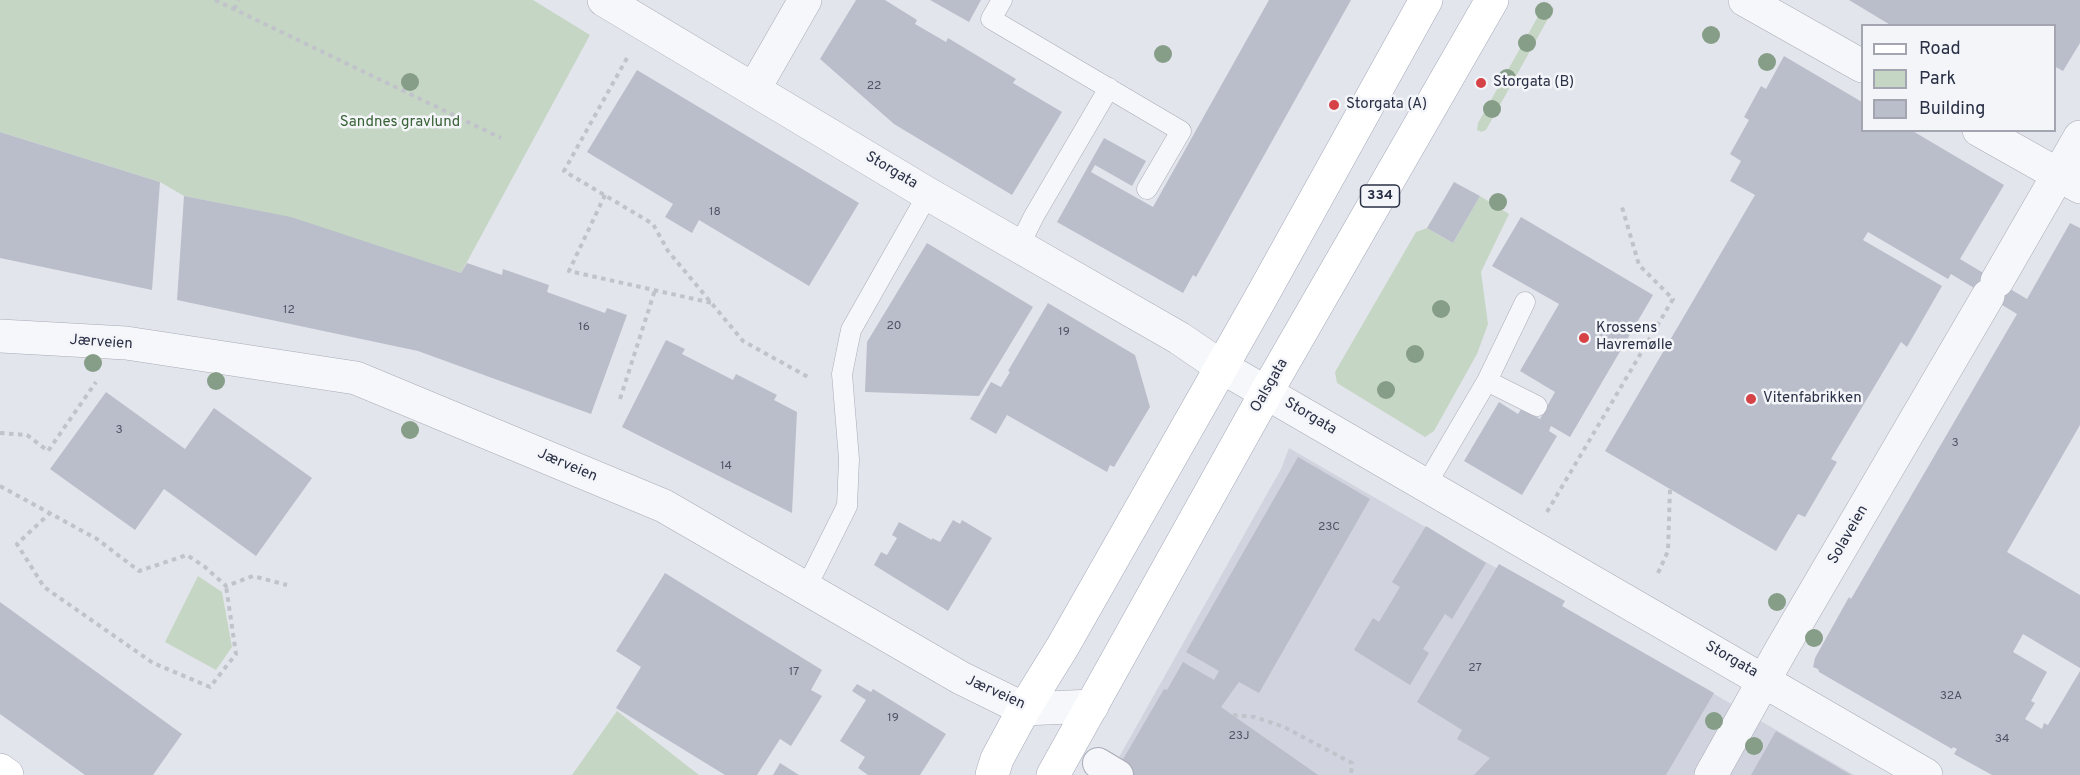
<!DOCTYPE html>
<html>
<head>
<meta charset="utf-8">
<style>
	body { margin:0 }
	#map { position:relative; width:2080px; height:775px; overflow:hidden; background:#e3e5ec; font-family:Overpass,sans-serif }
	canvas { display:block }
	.legend { position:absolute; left:1861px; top:24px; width:195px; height:108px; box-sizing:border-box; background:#f3f5f9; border:2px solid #a3a6b1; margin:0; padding:8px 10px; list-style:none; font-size:18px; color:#2a3045 }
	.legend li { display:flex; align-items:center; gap:12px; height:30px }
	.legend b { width:30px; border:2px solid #a3a6b1 }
</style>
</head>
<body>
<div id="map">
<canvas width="2080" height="775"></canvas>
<ul class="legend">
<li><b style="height:8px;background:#fff"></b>Road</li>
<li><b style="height:16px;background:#c6d6c4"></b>Park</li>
<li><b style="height:16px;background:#babeca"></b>Building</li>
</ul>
</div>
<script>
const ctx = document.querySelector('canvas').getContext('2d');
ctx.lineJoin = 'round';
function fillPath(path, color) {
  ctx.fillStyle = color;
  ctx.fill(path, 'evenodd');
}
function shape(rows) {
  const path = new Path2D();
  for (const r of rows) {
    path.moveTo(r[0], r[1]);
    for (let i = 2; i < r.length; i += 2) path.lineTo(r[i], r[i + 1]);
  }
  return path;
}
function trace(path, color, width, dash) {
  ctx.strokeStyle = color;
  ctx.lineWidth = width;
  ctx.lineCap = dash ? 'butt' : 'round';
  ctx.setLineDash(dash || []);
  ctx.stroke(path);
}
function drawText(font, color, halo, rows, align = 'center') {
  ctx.font = font + ' Overpass,sans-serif';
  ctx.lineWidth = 5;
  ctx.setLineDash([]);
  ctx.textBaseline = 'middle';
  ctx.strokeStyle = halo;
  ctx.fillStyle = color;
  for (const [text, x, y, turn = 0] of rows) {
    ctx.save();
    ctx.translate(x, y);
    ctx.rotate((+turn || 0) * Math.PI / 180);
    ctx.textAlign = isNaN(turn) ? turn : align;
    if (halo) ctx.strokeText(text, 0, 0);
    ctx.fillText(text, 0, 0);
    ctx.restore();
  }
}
const built = shape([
	[1289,448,1854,775,1109,775,1281,469]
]);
const green = shape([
	[0,0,533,0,590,35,461,273,291,218,184,196,160,182,0,132],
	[1545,4,1554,8,1486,130,1481,132,1477,130,1478,123],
	[1480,196,1509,214,1481,272,1488,324,1477,354,1434,431,1425,437,1337,383,1335,372,1416,232,1427,228,1453,243],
	[198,576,222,592,232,647,216,670,165,642],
	[617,711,699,775,572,775]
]);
const building = shape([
	[856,0,885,0,917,20,915,24,946,42,948,38,1016,79,1013,83,1062,112,1012,195,894,124,820,59],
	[930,0,981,0,969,22],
	[1269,0,1351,0,1196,277,1193,275,1183,293,1057,222,1104,138,1146,161,1132,186,1095,165,1091,172,1153,207],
	[1849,0,2080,0,2080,43,2063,71,2054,66,2054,26,1892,26],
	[1784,56,1862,102,1862,130,1911,130,2004,185,1960,259,2027,299,2070,223,2080,228,2080,425,2007,552,2080,595,2080,668,2023,634,2013,652,2047,672,2031,701,2035,703,2025,719,2042,729,2044,723,2048,725,2080,671,2080,775,1992,775,1954,754,1957,749,1953,747,1952,749,1819,672,1818,669,1813,667,1815,658,1849,597,1851,599,2017,314,1951,274,1948,279,1868,232,1863,240,1942,286,1907,347,1901,342,1831,459,1837,462,1805,517,1798,514,1776,551,1605,451,1755,195,1730,181,1741,161,1730,154,1749,120,1744,117,1761,86,1766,89],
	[637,70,859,203,809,286,699,220,692,233,665,217,673,204,587,152],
	[0,132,160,182,152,290,0,258],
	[1454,182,1480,196,1453,243,1427,228],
	[184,196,291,217,461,273,467,263,502,275,503,269,549,285,547,292,605,313,607,308,627,315,591,414,418,351,177,300],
	[1521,217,1653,295,1570,437,1551,426,1549,431,1557,436,1522,495,1464,461,1499,402,1518,414,1522,408,1540,419,1555,392,1520,371,1559,304,1492,266],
	[927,243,1033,307,979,396,865,392,867,342],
	[1048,303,1135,355,1150,407,1114,467,1110,465,1107,472,1007,415,996,434,970,419,991,382,1001,387,1010,372,1008,371],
	[666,340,685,349,682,354,733,380,736,374,777,395,774,400,797,412,792,513,622,427],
	[106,392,185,449,214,408,312,478,256,556,164,489,135,530,50,469],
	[1298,457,1370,499,1259,693,1239,682,1221,707,1318,775,1130,775,1118,768,1164,689,1167,690,1183,662,1214,680,1219,671,1186,652],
	[953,520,960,524,962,520,992,538,948,611,874,565,881,552,887,555,897,538,892,535,899,522,932,540,932,538,940,542],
	[1426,526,1486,563,1452,619,1445,614,1423,649,1429,653,1410,685,1354,650,1373,618,1379,622,1400,587,1392,582],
	[1499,564,1565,601,1562,606,1714,693,1666,775,1474,775,1490,758,1457,739,1462,730,1417,702],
	[665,573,822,670,811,690,822,696,791,746,780,739,757,775,725,775,616,708,641,667,616,651],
	[0,602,182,734,153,775,85,775,0,714],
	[857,684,871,692,873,689,946,734,920,775,868,775,858,768,865,757,840,741,866,700,852,691],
	[1776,731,1851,775,1751,775],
	[780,763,799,775,773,775]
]);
const path = shape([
	[215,0,501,138],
	[234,9,239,0],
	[627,58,564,171,653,224,668,251,743,341,808,377],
	[605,195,569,271,712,303],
	[620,399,655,290],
	[0,433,27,435,48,451,96,382],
	[0,486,97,539,139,571,187,555,205,567,226,586,253,576,287,585],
	[51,512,17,544,44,587,153,663,210,687,236,654,226,586],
	[1547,512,1673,299,1639,265,1622,207],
	[1658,573,1668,551,1670,489],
	[1233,715,1255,717,1284,727,1352,763,1351,775]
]);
const service = shape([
	[1002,0,991,19,1181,131,1147,189],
	[1019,246,1034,216,1109,88],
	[1487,381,1537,406],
	[1426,485,1487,381,1525,302],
	[806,588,847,506,849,459,842,374,851,330,928,194]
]);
const pedestrian = shape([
	[1098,763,1118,775]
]);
const minor = shape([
	[604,0,928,194,1179,338,1220,366,1926,775],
	[1745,0,1862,66],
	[754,89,805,0],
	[1979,130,2080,187],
	[0,336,126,343,356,378,664,506,961,678,1024,709,1092,706]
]);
const tertiary = shape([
	[1997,281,2080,137],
	[1711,775,1781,650,1988,296]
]);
const primary = shape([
	[0,770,7,775],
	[992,775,997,759,1024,709,1063,646,1259,301,1426,0],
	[1053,775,1267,391,1492,0]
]);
const trees = [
	[1544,11],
	[1711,35],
	[1527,43],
	[1163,54],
	[1767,62],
	[1507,78],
	[410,82],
	[1492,109],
	[1498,202],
	[1441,309],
	[1415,354],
	[93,363],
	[216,381],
	[1386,390],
	[410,430],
	[1777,602],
	[1814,638],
	[1714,721],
	[1754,746]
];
const markers = [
	[1481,83,6,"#d64347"],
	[1334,105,6,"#d64347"],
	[1584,338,6,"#d64347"],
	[1751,399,6,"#d64347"]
];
const numberNames = [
	["22",874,87],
	["18",715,213],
	["12",289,311],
	["20",894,327],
	["16",584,328],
	["19",1064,333],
	["3",119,431],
	["3",1955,444],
	["14",726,467],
	["23C",1329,528],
	["27",1475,669],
	["17",794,673],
	["32A",1951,697],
	["19",893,719],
	["23J",1239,737],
	["34",2002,740]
];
const shields = [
	[1380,196,39]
];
const shieldNames = [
	["334",1380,196]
];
const poiNames = [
	["Storgata (B)",1493,83],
	["Storgata (A)",1346,105],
	["Krossens",1596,329],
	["Havremølle",1596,346],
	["Vitenfabrikken",1763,399]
];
const parkNames = [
	["Sandnes gravlund",400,123]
];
const streetNames = [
	["Storgata",891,171,31],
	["Jærveien",101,343,4],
	["Oalsgata",1270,386,-60],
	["Storgata",1310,417,31],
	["Jærveien",567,466,23],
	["Solaveien",1849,535,-60],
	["Storgata",1731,660,30],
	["Jærveien",995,693,24]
];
fillPath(built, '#d1d4de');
fillPath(green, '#c6d6c4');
fillPath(building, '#babeca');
trace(service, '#a8abb7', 21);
trace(pedestrian, '#a8abb7', 32);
trace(minor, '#a8abb7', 34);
trace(tertiary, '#a8abb7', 34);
trace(primary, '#a2a8b8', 34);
trace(path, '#c1c3cb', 4, [4.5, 4.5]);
trace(service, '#f6f7fa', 20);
trace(pedestrian, '#f6f7fa', 30);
trace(minor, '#f6f7fa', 33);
trace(tertiary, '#f6f7fa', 33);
trace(primary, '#fff', 33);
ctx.fillStyle = '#869d88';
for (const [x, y] of trees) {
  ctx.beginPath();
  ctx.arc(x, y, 9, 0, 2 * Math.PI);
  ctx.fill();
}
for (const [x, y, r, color] of markers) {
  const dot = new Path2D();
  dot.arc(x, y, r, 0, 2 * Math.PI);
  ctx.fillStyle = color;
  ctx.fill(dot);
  trace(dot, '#f3f5f9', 2);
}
drawText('12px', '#4e5466', null, numberNames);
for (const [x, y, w] of shields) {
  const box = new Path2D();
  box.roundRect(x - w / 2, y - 11, w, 22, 4.5);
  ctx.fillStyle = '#f3f5f9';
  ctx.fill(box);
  trace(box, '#2a3045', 1.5);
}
drawText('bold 14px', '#2a3045', null, shieldNames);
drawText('15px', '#2a3045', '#f3f5f9', poiNames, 'left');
drawText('15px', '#396236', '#f3f5f9', parkNames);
drawText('15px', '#2a3045', '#f3f5f9', streetNames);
</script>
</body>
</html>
